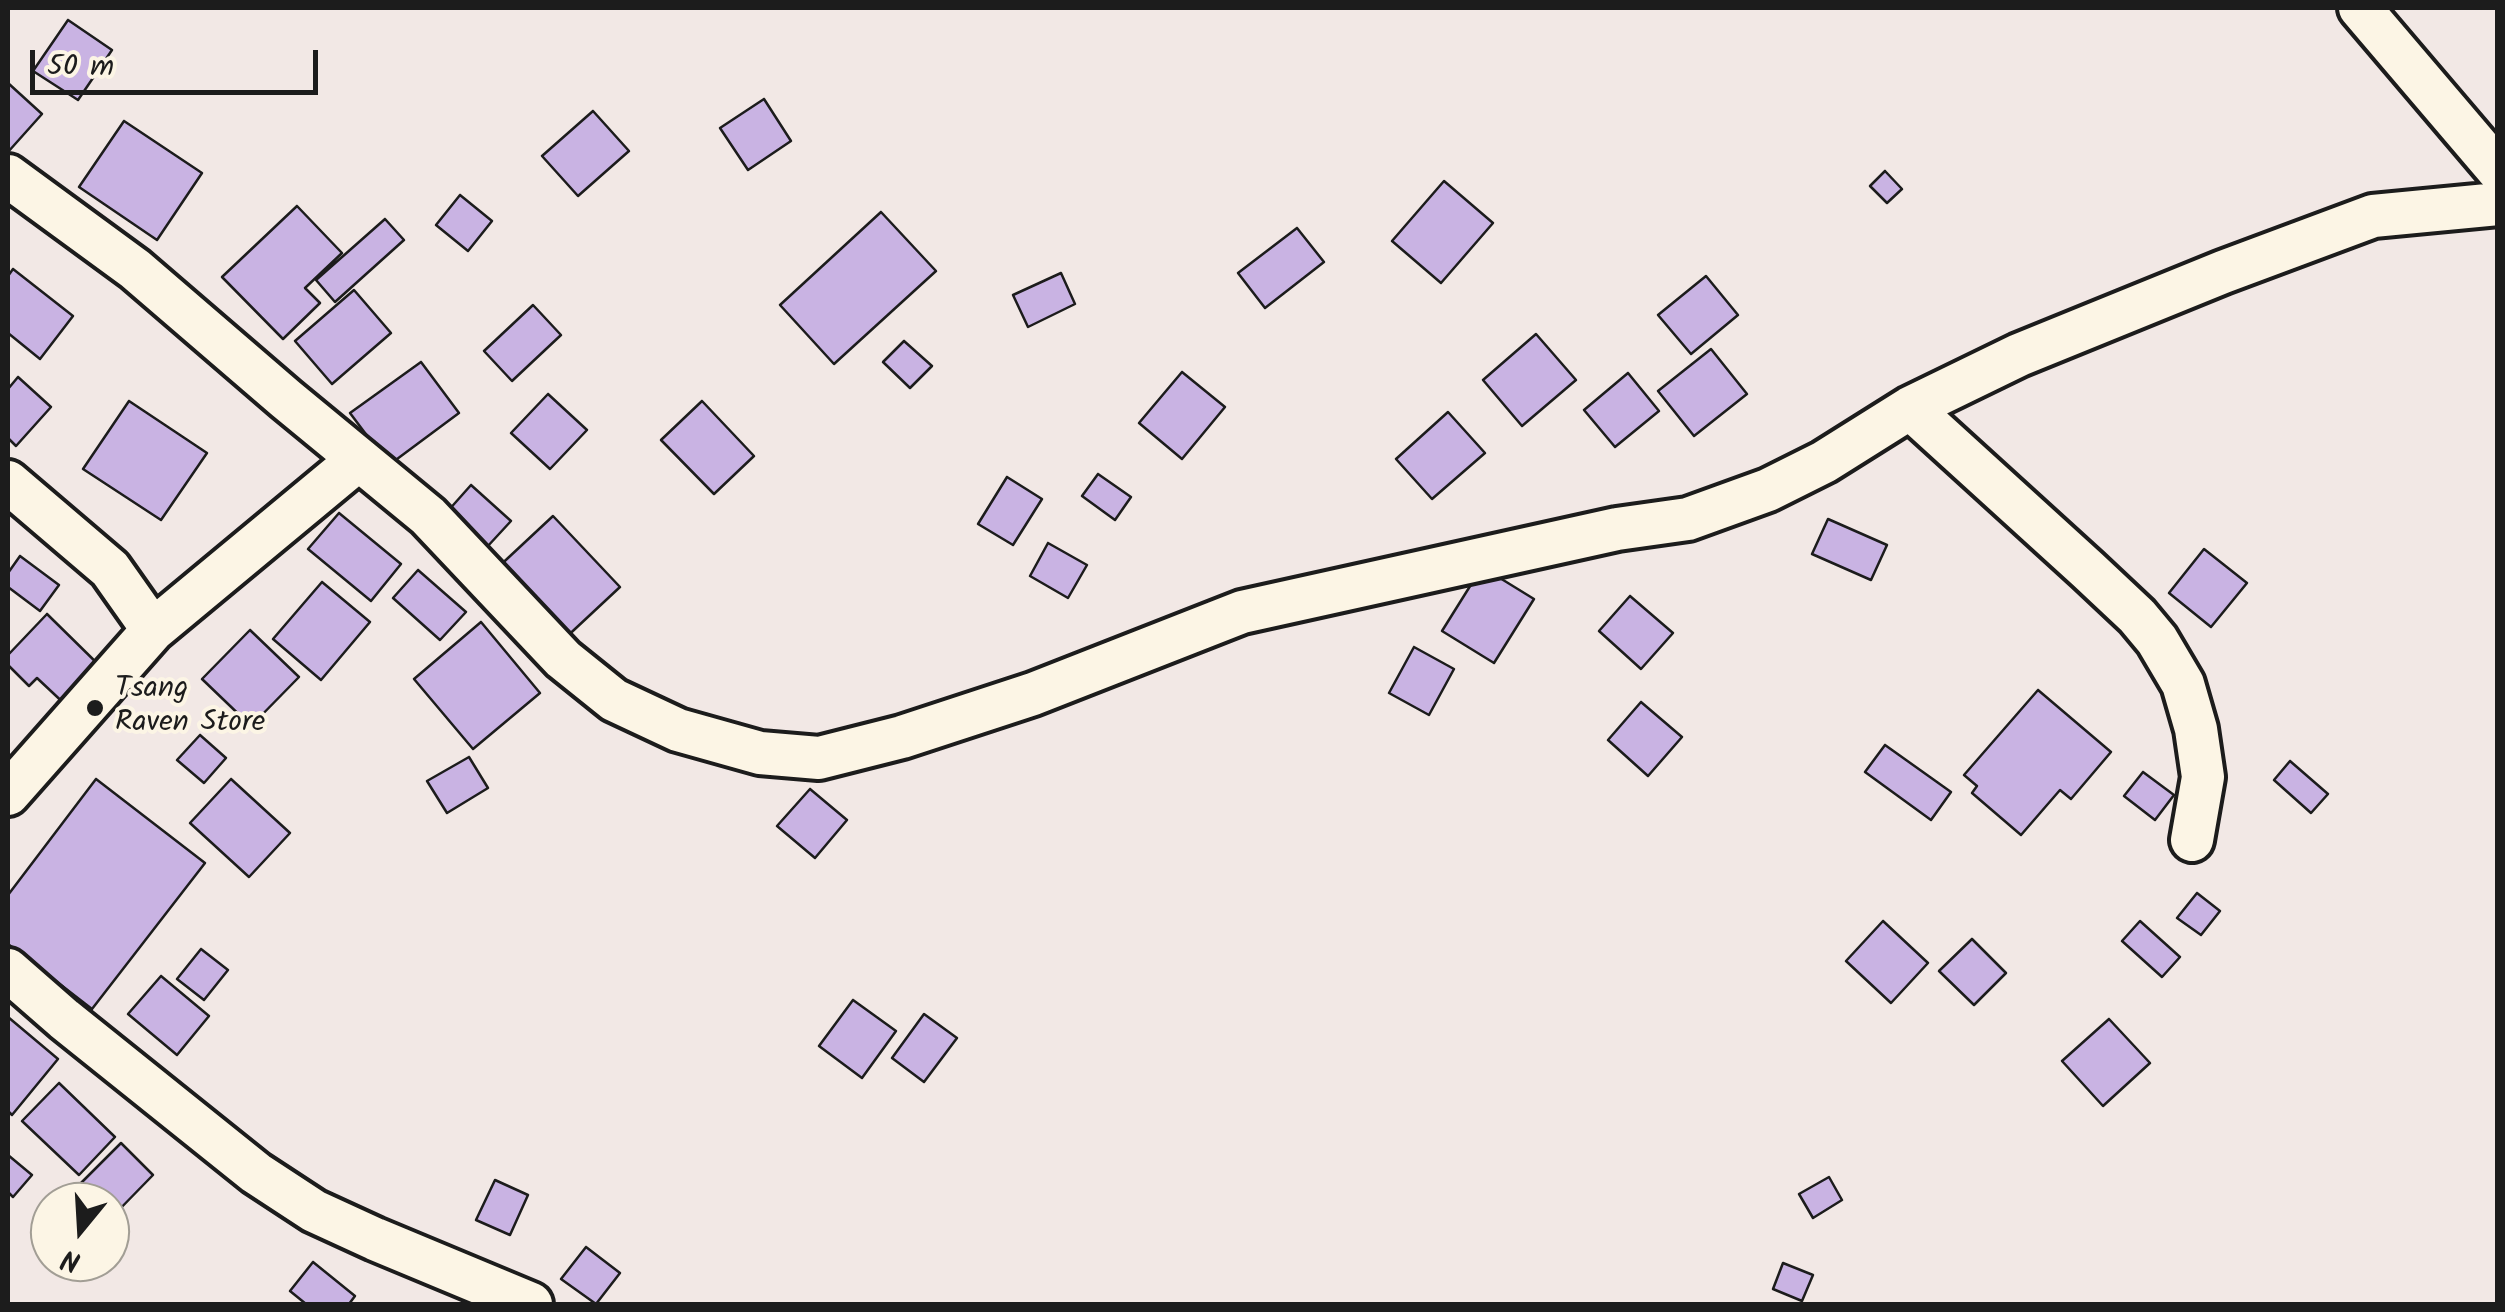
<!DOCTYPE html>
<html>
<head>
<meta charset="utf-8">
<style>
	body { margin:0 }
	#map { position:relative; width:2505px; height:1312px; overflow:hidden; background:#f2e8e5; font-family:Kalam,sans-serif }
	canvas { display:block }
	.frame { position:absolute; inset:0; border:10px solid #1c1c1c; pointer-events:none }
	.north { position:absolute; left:30px; top:1182px; width:100px; height:100px; box-sizing:border-box; background:#fcf5e5; border:2px solid #a29e95; border-radius:50%; rotate:198deg; font-size:28px; font-weight:700; line-height:40px; text-align:center; color:#1c1c1c }
	.north::after { content:''; display:block; margin:auto; width:35px; height:45px; background:#1c1c1c; clip-path:polygon(50% 0,100% 100%,50% 72%,0 100%) }
	.scale { position:absolute; left:30px; top:50px; width:288px; height:45px; box-sizing:border-box; border:5px solid #1c1c1c; border-top:0; padding-left:12px; font-size:30px; line-height:35px; white-space:nowrap; color:#1c1c1c; -webkit-text-stroke:8px #fcf5e5; paint-order:stroke }
</style>
</head>
<body>
<div id="map">
<canvas width="2505" height="1312"></canvas>
<div class="frame"></div>
<div class="north">N</div>
<div class="scale">50 m</div>
</div>
<script>
const ctx = document.querySelector('canvas').getContext('2d');
ctx.lineJoin = 'round';
function fillPath(path, color) {
  ctx.fillStyle = color;
  ctx.fill(path, 'evenodd');
}
function shape(rows) {
  const path = new Path2D();
  for (const r of rows) {
    path.moveTo(r[0], r[1]);
    for (let i = 2; i < r.length; i += 2) path.lineTo(r[i], r[i + 1]);
  }
  return path;
}
function trace(path, color, width, dash) {
  ctx.strokeStyle = color;
  ctx.lineWidth = width;
  ctx.lineCap = dash ? 'butt' : 'round';
  ctx.setLineDash(dash || []);
  ctx.stroke(path);
}
function drawText(font, color, halo, rows, align = 'center') {
  ctx.font = font + ' Kalam,sans-serif';
  ctx.lineWidth = 8;
  ctx.setLineDash([]);
  ctx.textBaseline = 'middle';
  ctx.strokeStyle = halo;
  ctx.fillStyle = color;
  for (const [text, x, y, turn = 0] of rows) {
    ctx.save();
    ctx.translate(x, y);
    ctx.rotate((+turn || 0) * Math.PI / 180);
    ctx.textAlign = isNaN(turn) ? turn : align;
    if (halo) ctx.strokeText(text, 0, 0);
    ctx.fillText(text, 0, 0);
    ctx.restore();
  }
}
const building = shape([
	[68,20,112,50,78,100,33,71,68,20],
	[8,83,42,114,8,152,8,83],
	[764,99,791,141,748,170,720,128,764,99],
	[593,111,629,151,578,196,542,156,593,111],
	[124,121,202,173,157,240,79,187,124,121],
	[1885,171,1902,189,1887,203,1870,186,1885,171],
	[1444,181,1493,223,1441,283,1392,241,1444,181],
	[460,195,492,221,468,251,436,225,460,195],
	[297,206,342,253,305,288,320,303,283,339,222,277,297,206],
	[881,212,936,271,834,364,780,305,881,212],
	[385,219,404,240,335,302,316,280,385,219],
	[1297,228,1324,262,1265,308,1238,273,1297,228],
	[13,269,73,316,40,359,8,333,8,276,13,269],
	[1061,273,1075,304,1028,327,1013,295,1061,273],
	[1706,276,1738,315,1691,354,1658,315,1706,276],
	[354,290,391,333,332,384,295,341,354,290],
	[533,305,561,335,512,381,484,351,533,305],
	[1536,334,1576,380,1522,426,1483,380,1536,334],
	[904,341,932,366,910,388,883,362,904,341],
	[1711,349,1747,394,1694,436,1658,391,1711,349],
	[421,362,459,413,389,465,350,413,421,362],
	[1182,372,1225,407,1182,459,1139,423,1182,372],
	[1628,373,1659,411,1615,447,1584,410,1628,373],
	[18,377,51,407,16,446,8,438,8,389,18,377],
	[548,394,587,430,550,469,511,433,548,394],
	[129,401,207,453,161,520,83,469,129,401],
	[702,401,754,456,714,494,661,440,702,401],
	[1448,412,1485,453,1432,499,1396,459,1448,412],
	[1098,474,1131,497,1115,520,1082,496,1098,474],
	[1007,477,1042,499,1013,545,978,524,1007,477],
	[471,485,511,521,487,547,447,512,471,485],
	[339,513,401,564,371,601,308,549,339,513],
	[553,516,620,587,560,643,493,572,553,516],
	[1828,519,1887,545,1871,580,1812,554,1828,519],
	[1048,543,1087,565,1068,598,1030,576,1048,543],
	[2204,549,2247,583,2211,627,2169,593,2204,549],
	[20,556,59,585,40,611,8,587,8,573,20,556],
	[1482,567,1534,599,1494,663,1442,631,1482,567],
	[418,570,466,612,440,640,393,598,418,570],
	[322,582,370,622,321,680,273,639,322,582],
	[1630,596,1673,633,1641,669,1599,631,1630,596],
	[47,614,106,672,70,709,37,678,29,686,8,665,8,655,47,614],
	[481,622,540,693,473,749,414,679,481,622],
	[250,630,299,677,251,726,202,679,250,630],
	[1414,647,1454,669,1429,715,1389,693,1414,647],
	[2038,690,2111,752,2071,799,2060,790,2021,835,1972,793,1977,786,1964,775,2038,690],
	[1641,702,1682,737,1648,776,1608,740,1641,702],
	[200,735,226,758,204,783,177,760,200,735],
	[1885,745,1951,792,1931,820,1865,772,1885,745],
	[469,757,488,788,447,813,427,781,469,757],
	[2290,761,2328,794,2311,813,2274,780,2290,761],
	[2143,772,2174,795,2155,820,2124,796,2143,772],
	[96,779,205,863,92,1009,8,944,8,895,96,779],
	[231,779,290,833,249,877,190,823,231,779],
	[810,789,847,820,815,858,777,826,810,789],
	[2197,893,2220,911,2201,935,2177,918,2197,893],
	[1883,921,1928,963,1891,1003,1846,961,1883,921],
	[2140,921,2180,957,2162,977,2122,941,2140,921],
	[1972,939,2006,973,1974,1005,1939,971,1972,939],
	[201,949,228,970,204,1000,177,979,201,949],
	[161,976,209,1016,177,1055,128,1014,161,976],
	[853,1000,896,1031,862,1078,819,1046,853,1000],
	[924,1014,957,1038,924,1082,892,1058,924,1014],
	[8,1017,58,1059,12,1115,8,1111,8,1017],
	[2109,1019,2150,1063,2103,1106,2062,1061,2109,1019],
	[59,1083,115,1137,79,1175,22,1121,59,1083],
	[121,1143,153,1175,113,1216,110,1213,110,1202,99,1202,80,1184,121,1143],
	[8,1155,32,1175,13,1197,8,1192,8,1155],
	[1829,1177,1842,1200,1813,1218,1799,1194,1829,1177],
	[495,1180,528,1195,510,1235,476,1220,495,1180],
	[586,1247,620,1273,596,1304,561,1279,586,1247],
	[313,1262,355,1296,349,1304,306,1304,290,1291,313,1262],
	[1783,1263,1813,1275,1802,1301,1773,1289,1783,1263]
]);
const minor = shape([
	[2360,8,2498,170],
	[8,176,135,269,286,399,428,516,563,659,614,700,678,730,760,753,819,758,902,737,1033,694,1242,612,1617,529,1688,519,1768,490,1824,462,1910,408,2019,355,2223,272,2373,216,2498,204],
	[1910,408,2088,570,2137,616,2157,640,2183,684,2196,729,2203,777,2192,840],
	[8,482,110,569,153,630],
	[8,794,153,630,359,459],
	[8,970,64,1019,256,1173,314,1211,375,1239,531,1304]
]);
const markers = [
	[95,708,10,"#1c1c1c"]
];
const poiNames = [
	["Tsang",115,691],
	["Raven Store",115,725]
];
fillPath(building, '#c9b3e3');
trace(building, '#1c1c1c', 2.5);
trace(minor, '#1c1c1c', 50);
trace(minor, '#fcf5e5', 42);
for (const [x, y, r, color] of markers) {
  const dot = new Path2D();
  dot.arc(x, y, r, 0, 2 * Math.PI);
  ctx.fillStyle = color;
  ctx.fill(dot);
  trace(dot, '#fcf5e5', 4);
}
drawText('30px', '#1c1c1c', '#fcf5e5', poiNames, 'left');
</script>
</body>
</html>
